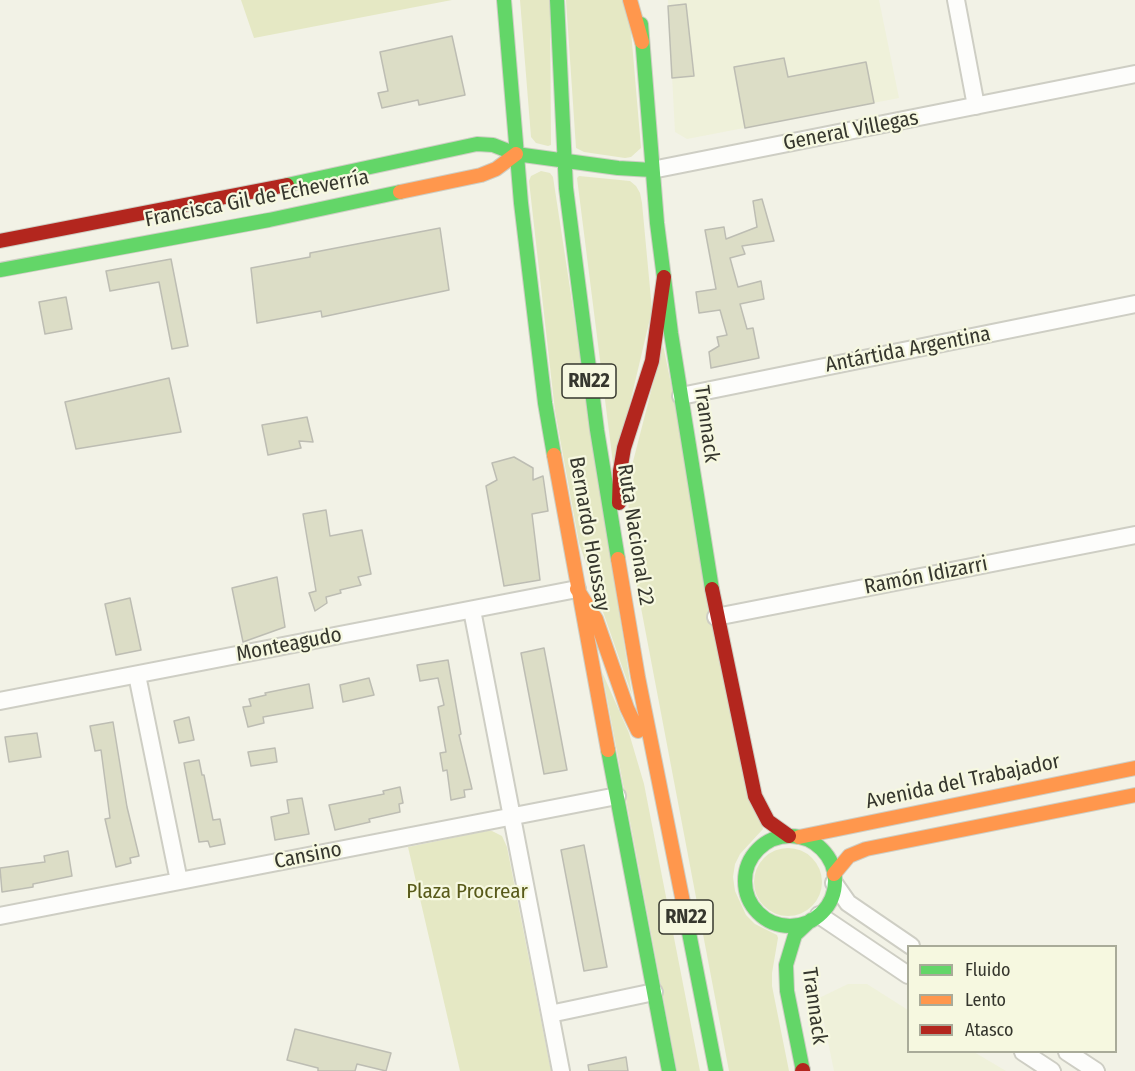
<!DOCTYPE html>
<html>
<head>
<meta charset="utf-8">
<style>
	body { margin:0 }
	#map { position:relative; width:1135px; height:1071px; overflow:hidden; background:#f2f2e6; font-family:"Fira Sans Condensed",sans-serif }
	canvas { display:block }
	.legend { position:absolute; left:907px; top:945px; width:210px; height:108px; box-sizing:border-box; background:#f6f8e0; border:2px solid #a9ab99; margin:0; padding:8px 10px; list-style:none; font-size:18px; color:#36372e }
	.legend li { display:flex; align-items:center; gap:12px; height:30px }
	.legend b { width:30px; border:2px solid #a9ab99 }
</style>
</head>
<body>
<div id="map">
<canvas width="1135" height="1071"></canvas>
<ul class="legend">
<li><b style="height:8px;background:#63d668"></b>Fluido</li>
<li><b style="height:8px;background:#ff974d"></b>Lento</li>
<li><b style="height:8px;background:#b3261e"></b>Atasco</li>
</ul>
</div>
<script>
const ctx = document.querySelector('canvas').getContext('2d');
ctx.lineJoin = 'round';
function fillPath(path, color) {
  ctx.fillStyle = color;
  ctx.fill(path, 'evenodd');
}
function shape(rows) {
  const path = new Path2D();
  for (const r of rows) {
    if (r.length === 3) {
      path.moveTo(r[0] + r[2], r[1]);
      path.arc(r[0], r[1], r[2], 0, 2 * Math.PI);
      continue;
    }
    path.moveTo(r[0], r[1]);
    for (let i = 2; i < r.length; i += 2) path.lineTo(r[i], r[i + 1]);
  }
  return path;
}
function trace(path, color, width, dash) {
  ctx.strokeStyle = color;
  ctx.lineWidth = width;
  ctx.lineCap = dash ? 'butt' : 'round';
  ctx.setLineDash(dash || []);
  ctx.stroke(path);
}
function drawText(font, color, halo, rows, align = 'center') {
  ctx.font = font + ' "Fira Sans Condensed",sans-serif';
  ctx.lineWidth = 4.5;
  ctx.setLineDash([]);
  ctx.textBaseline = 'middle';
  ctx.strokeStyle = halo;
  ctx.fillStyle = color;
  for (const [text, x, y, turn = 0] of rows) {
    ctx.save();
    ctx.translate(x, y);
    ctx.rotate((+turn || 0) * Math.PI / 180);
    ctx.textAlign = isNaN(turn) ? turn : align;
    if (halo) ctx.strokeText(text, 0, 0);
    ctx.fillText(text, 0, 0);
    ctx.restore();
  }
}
const built = shape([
	[668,0,879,0,899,98,687,139,675,132],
	[848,984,867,984,908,1010,908,1052,974,1052,1006,1071,834,1071,819,998]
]);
const green = shape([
	[241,0,452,0,254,38],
	[520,0,550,0,551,145,548,146,536,143,531,137],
	[566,0,624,0,630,19,641,148,631,157,625,158,584,152,576,148],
	[541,171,550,173,553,177,632,695,579,543,555,411,529,181,531,176],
	[579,176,630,181,636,186,640,193,642,203,652,310,614,471,577,178],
	[663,345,763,829,740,854,735,864,733,877,735,891,746,915,755,924,777,935,778,938,772,973,772,986,789,1071,729,1071,638,592,629,529,628,481],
	[602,672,629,733,644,784,700,1071,677,1071],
	[486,831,492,831,502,836,507,847,551,1071,460,1071,408,847],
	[788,882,34]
]);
const building = shape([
	[686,4,694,76,672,78,668,6,686,4],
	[452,36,465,95,419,105,418,100,382,108,378,93,388,91,380,52,452,36],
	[784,58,788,77,866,62,874,103,745,128,734,67,784,58],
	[762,199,774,241,742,246,745,254,730,258,738,287,761,281,764,299,740,304,747,329,753,328,759,358,711,368,709,352,719,346,717,337,727,335,720,310,699,313,696,292,716,289,705,230,724,227,726,239,757,227,753,201,762,199],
	[440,228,449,290,322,317,321,311,257,323,251,268,310,257,310,253,440,228],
	[171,259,188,346,172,349,159,282,110,291,106,271,171,259],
	[66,297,72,329,45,334,39,302,66,297],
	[169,378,181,432,76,449,65,402,169,378],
	[307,417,313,442,299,441,301,448,268,455,262,425,307,417],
	[514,457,533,468,533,480,543,476,548,511,532,514,540,580,504,586,486,486,497,480,492,463,514,457],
	[326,510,330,536,362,530,371,574,358,577,361,585,340,590,341,593,326,597,327,603,315,611,309,593,316,591,303,514,326,510],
	[277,577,285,627,243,642,232,588,277,577],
	[130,598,141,650,116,655,105,604,130,598],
	[544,648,567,770,544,774,521,653,544,648],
	[448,660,461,734,459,735,472,789,464,790,465,797,451,800,447,770,443,771,440,753,446,752,438,707,444,705,438,678,420,681,417,665,448,660],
	[369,678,374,695,343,702,340,685,369,678],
	[309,684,313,708,263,717,264,723,248,727,243,707,251,706,249,699,266,695,265,693,309,684],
	[189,717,194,740,179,743,174,721,189,717],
	[113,722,127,807,139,856,130,858,131,863,116,867,105,819,110,818,101,750,95,751,90,726,113,722],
	[37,733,41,757,9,762,5,737,37,733],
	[275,748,277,762,251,766,248,752,275,748],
	[199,760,202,775,204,775,213,820,220,819,225,844,210,847,208,841,199,842,184,763,199,760],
	[400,787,403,803,399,804,400,812,369,819,370,822,335,830,329,805,384,794,383,791,400,787],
	[302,798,309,834,275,840,271,817,289,813,287,800,302,798],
	[584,845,607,967,584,971,561,850,584,845],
	[68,851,72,876,33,884,33,887,2,892,0,868,45,862,44,856,68,851],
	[295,1029,391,1053,386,1071,357,1064,355,1071,318,1071,318,1068,287,1060,295,1029],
	[626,1057,628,1071,589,1071,588,1065,626,1057]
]);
const street = shape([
	[956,0,976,106],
	[652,170,1135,74],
	[681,396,1135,304],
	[472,610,561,1071],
	[716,617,1135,535],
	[137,675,179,881],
	[0,701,577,589],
	[834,883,848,903,911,946],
	[819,915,908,975],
	[0,916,617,796],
	[550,1014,654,992],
	[1023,1052,1052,1071],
	[1067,1052,1096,1071]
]);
const fast = shape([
	[504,0,521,203,545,403,554,455],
	[557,0,566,188,597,430,618,559],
	[641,24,657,223,671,333,712,589],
	[287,185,477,144,493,145,516,154,618,168,652,170],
	[0,270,269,220,400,192],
	[608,750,669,1071],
	[790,881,45],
	[685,912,716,1071],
	[803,1071,787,991,786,965,795,935,811,920]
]);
const slow = shape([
	[630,0,642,42],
	[400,192,481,175,496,169,516,154],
	[554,455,608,750],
	[618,559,638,677,685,912],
	[577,589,596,619,627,708,638,731],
	[799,837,1135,768],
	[834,874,849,856,866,849,1135,795]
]);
const jam = shape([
	[0,241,287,185],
	[619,503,620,471,624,448,652,361,664,277],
	[712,589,755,796,768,821,789,836],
	[802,1071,803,1070]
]);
const shields = [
	[589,381,54],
	[686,917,54]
];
const shieldNames = [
	["RN22",589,381],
	["RN22",686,917]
];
const streetNames = [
	["General Villegas",851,131,-11],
	["Francisca Gil de Echeverría",257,199,-11],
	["Antártida Argentina",908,350,-11],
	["Trannack",706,424,82],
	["Bernardo Houssay",589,534,80],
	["Ruta Nacional 22",635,535,81],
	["Ramón Idizarri",926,576,-11],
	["Monteagudo",289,645,-11],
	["Avenida del Trabajador",963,782,-12],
	["Cansino",308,856,-11],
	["Trannack",814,1006,82]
];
const parkNames = [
	["Plaza Procrear",467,892]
];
fillPath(built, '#eff1da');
fillPath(green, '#e5e8c4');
fillPath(building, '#dcddc6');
trace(building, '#bdbdb3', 1.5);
trace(street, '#cecec4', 20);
trace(fast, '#cecec4', 16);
trace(slow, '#cecec4', 16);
trace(jam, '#cecec4', 16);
trace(street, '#fdfdfb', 16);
trace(fast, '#63d668', 14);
trace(slow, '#ff974d', 14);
trace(jam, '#b3261e', 14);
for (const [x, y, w] of shields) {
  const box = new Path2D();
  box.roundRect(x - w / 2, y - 17, w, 34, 4.5);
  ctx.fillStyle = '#f6f8e0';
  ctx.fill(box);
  trace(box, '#36372e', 1.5);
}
drawText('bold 20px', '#36372e', null, shieldNames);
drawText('21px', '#36372e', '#f6f8e0', streetNames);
drawText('21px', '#585a19', '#f6f8e0', parkNames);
</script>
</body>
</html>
